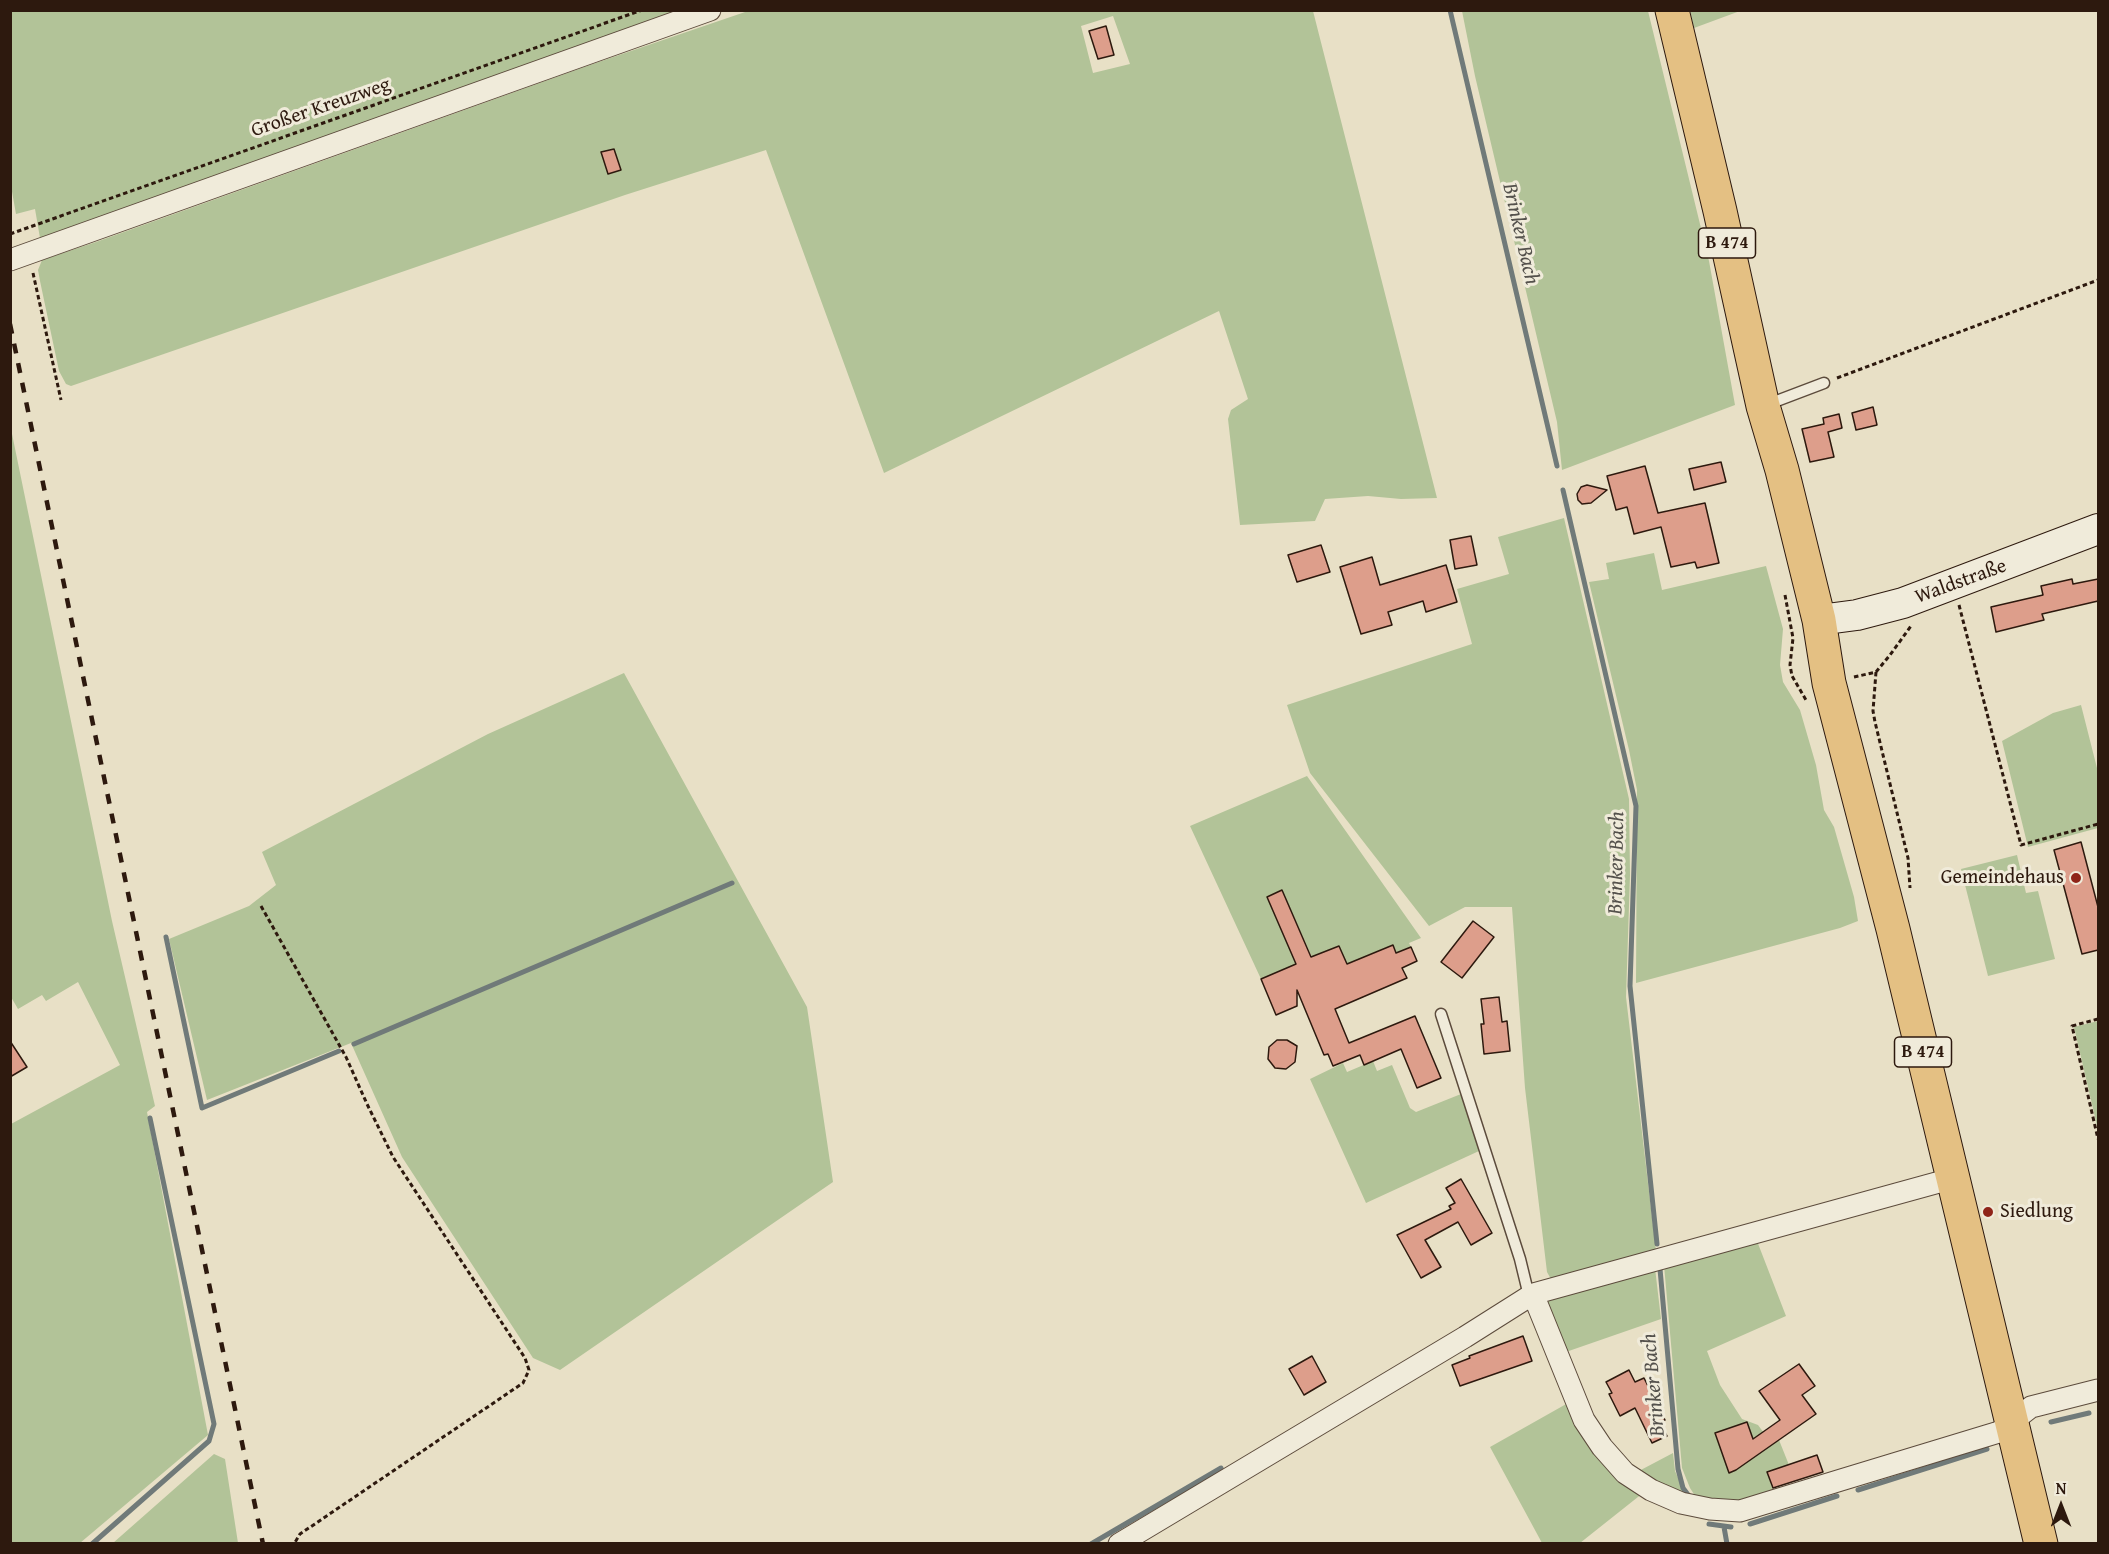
<!DOCTYPE html>
<html>
<head>
<meta charset="utf-8">
<style>
	body { margin:0 }
	#map { position:relative; width:2109px; height:1554px; overflow:hidden; background:#e8e0c6; font-family:"Gentium Book Plus",serif }
	canvas { display:block }
	.frame { position:absolute; inset:0; border:12px solid #2d190e; pointer-events:none }
	.north { position:absolute; left:2031px; top:1476px; width:60px; height:60px; -webkit-text-stroke:4px #f0ebda; paint-order:stroke; rotate:0deg; font-size:16px; font-weight:700; line-height:24px; text-align:center; color:#2d190e }
	.north::after { content:''; display:block; margin:auto; width:21px; height:27px; background:#2d190e; clip-path:polygon(50% 0,100% 100%,50% 72%,0 100%) }
</style>
</head>
<body>
<div id="map">
<canvas width="2109" height="1554"></canvas>
<div class="frame"></div>
<div class="north">N</div>
</div>
<script>
const ctx = document.querySelector('canvas').getContext('2d');
ctx.lineJoin = 'round';
function fillPath(path, color) {
  ctx.fillStyle = color;
  ctx.fill(path, 'evenodd');
}
function shape(rows) {
  const path = new Path2D();
  for (const r of rows) {
    path.moveTo(r[0], r[1]);
    for (let i = 2; i < r.length; i += 2) path.lineTo(r[i], r[i + 1]);
  }
  return path;
}
function trace(path, color, width, dash) {
  ctx.strokeStyle = color;
  ctx.lineWidth = width;
  ctx.lineCap = dash ? 'butt' : 'round';
  ctx.setLineDash(dash || []);
  ctx.stroke(path);
}
function drawText(font, color, halo, rows, align = 'center') {
  ctx.font = font + ' "Gentium Book Plus",serif';
  ctx.lineWidth = 6;
  ctx.setLineDash([]);
  ctx.textBaseline = 'middle';
  ctx.strokeStyle = halo;
  ctx.fillStyle = color;
  for (const [text, x, y, turn = 0] of rows) {
    ctx.save();
    ctx.translate(x, y);
    ctx.rotate((+turn || 0) * Math.PI / 180);
    ctx.textAlign = isNaN(turn) ? turn : align;
    if (halo) ctx.strokeText(text, 0, 0);
    ctx.fillText(text, 0, 0);
    ctx.restore();
  }
}
const green = shape([
	[1690,10,1740,10,1740,11,1694,28],
	[10,11,677,11,40,238,35,209,16,214,11,186],
	[748,11,1313,11,1437,498,1401,499,1368,496,1325,499,1315,521,1240,525,1228,419,1231,410,1248,399,1219,311,884,473,766,150,625,195,71,386,66,384,59,371,40,281,38,270,42,260,96,242,587,66],
	[1113,16,1130,64,1093,73,1081,26],
	[1462,11,1648,11,1709,261,1735,405,1562,470,1557,422,1475,76],
	[11,429,112,921,155,1106,147,1112,208,1435,80,1543,11,1543,11,1124,120,1065,78,982,46,1001,42,995,18,1009,11,997],
	[1564,518,1629,799,1630,875,1626,997,1656,1251,1552,1281,1547,1272,1525,1088,1512,907,1465,907,1429,926,1310,773,1287,705,1472,644,1457,589,1509,574,1498,537],
	[1654,553,1662,590,1766,566,1783,629,1780,665,1783,682,1800,710,1816,765,1824,810,1834,827,1854,897,1858,921,1840,928,1636,983,1637,790,1629,750,1589,582,1609,579,1606,563],
	[624,673,807,1007,833,1182,560,1370,533,1358,402,1157,351,1043,207,1100,169,939,249,906,276,885,262,852,488,734],
	[2081,705,2098,772,2098,828,2028,847,2002,741,2053,713],
	[1307,776,1421,938,1409,943,1411,947,1396,953,1392,945,1347,964,1338,946,1312,957,1282,890,1267,897,1296,964,1261,979,1190,826],
	[2017,855,2026,893,2038,891,2055,959,1988,976,1961,869],
	[2098,1021,2098,1130,2074,1027],
	[1373,1061,1377,1071,1392,1065,1410,1108,1416,1112,1461,1094,1479,1151,1366,1203,1310,1079,1343,1063,1347,1072],
	[1757,1241,1786,1316,1707,1351,1720,1385,1742,1419,1758,1425,1772,1444,1779,1440,1789,1465,1767,1472,1774,1494,1759,1501,1699,1502,1690,1488,1682,1468,1664,1265],
	[1655,1268,1661,1319,1563,1353,1542,1299],
	[1568,1403,1643,1493,1580,1543,1542,1543,1490,1447],
	[1673,1453,1675,1471,1686,1496,1637,1472],
	[214,1454,225,1459,238,1543,113,1543]
]);
const stream = shape([
	[1450,10,1557,466],
	[1563,490,1636,806,1630,986,1657,1244],
	[166,937,202,1108,339,1051],
	[354,1044,732,883],
	[1660,1269,1678,1469,1683,1488,1689,1496],
	[2051,1422,2089,1413],
	[1858,1490,1987,1449],
	[1709,1524,1731,1527],
	[1750,1524,1837,1496],
	[1724,1527,1727,1544],
	[92,1544,209,1441,214,1424,150,1118],
	[1091,1544,1221,1468]
]);
const building = shape([
	[1106,26,1114,55,1098,59,1089,31,1106,26],
	[614,149,621,170,608,174,601,152,614,149],
	[1873,407,1877,425,1856,430,1852,413,1873,407],
	[1839,414,1842,428,1828,432,1834,457,1810,462,1802,429,1824,424,1823,418,1839,414],
	[1721,462,1726,482,1694,490,1689,469,1721,462],
	[1645,466,1658,513,1705,503,1719,563,1697,568,1695,562,1671,567,1661,527,1634,534,1627,507,1616,510,1607,476,1645,466],
	[1587,485,1607,490,1591,503,1582,504,1578,500,1577,494,1581,487,1587,485],
	[1471,536,1477,565,1455,569,1450,540,1471,536],
	[1321,545,1330,572,1297,582,1288,555,1321,545],
	[1372,557,1380,585,1446,565,1457,602,1426,612,1423,601,1388,612,1392,625,1361,634,1340,567,1372,557],
	[2072,579,2073,584,2098,579,2098,601,2042,614,2044,620,1996,632,1991,607,2043,595,2041,586,2072,579],
	[2081,842,2098,907,2098,950,2082,954,2054,850,2081,842],
	[1282,890,1311,957,1339,946,1347,964,1393,945,1396,953,1411,947,1417,961,1402,968,1407,978,1335,1009,1349,1043,1415,1016,1441,1078,1417,1088,1401,1049,1364,1065,1360,1055,1333,1066,1328,1054,1324,1055,1297,990,1297,1006,1276,1015,1261,979,1296,964,1267,897,1282,890],
	[1473,921,1494,937,1462,978,1441,962,1473,921],
	[1499,997,1502,1022,1507,1021,1510,1051,1484,1054,1481,1024,1484,1024,1481,999,1499,997],
	[1277,1040,1287,1040,1297,1046,1295,1062,1286,1069,1275,1068,1268,1059,1269,1047,1277,1040],
	[10,1041,27,1067,10,1077,10,1041],
	[1461,1179,1492,1233,1471,1245,1458,1222,1425,1240,1441,1267,1421,1278,1397,1235,1451,1209,1449,1206,1455,1203,1446,1188,1461,1179],
	[1523,1336,1532,1361,1460,1386,1452,1365,1470,1358,1469,1356,1523,1336],
	[1312,1356,1326,1382,1304,1395,1289,1369,1312,1356],
	[1799,1364,1815,1386,1802,1395,1816,1414,1736,1470,1729,1473,1715,1433,1747,1422,1753,1439,1780,1420,1759,1391,1799,1364],
	[1629,1370,1635,1382,1644,1378,1665,1420,1660,1422,1667,1436,1652,1443,1635,1408,1620,1416,1609,1394,1612,1393,1606,1382,1629,1370],
	[1817,1455,1823,1472,1773,1488,1767,1472,1817,1455]
]);
const path = shape([
	[10,234,642,10],
	[33,273,61,400],
	[1837,378,2098,280],
	[1785,595,1793,638,1790,665,1792,676,1806,700],
	[1959,605,2021,845,2098,824],
	[1876,672,1873,711,1875,722,1908,858,1910,888],
	[1854,677,1876,672,1890,655,1911,626],
	[261,906,346,1057,367,1104,393,1157,525,1358,529,1370,523,1383,300,1534,294,1544],
	[2098,1019,2072,1026,2098,1139]
]);
const lane = shape([
	[1766,405,1824,383],
	[1441,1014,1520,1259,1529,1296]
]);
const street = shape([
	[10,260,710,10],
	[1533,1294,1584,1420,1602,1447,1625,1473,1651,1490,1681,1503,1710,1509,1740,1511,1841,1480,1999,1432,2031,1407,2098,1390],
	[1119,1544,1465,1337,1533,1294,1954,1178]
]);
const secondary = shape([
	[1819,620,1857,615,1903,603,2098,529]
]);
const primary = shape([
	[1672,10,1720,211,1763,406,1782,470,1819,620,1829,683,1893,929,2041,1544]
]);
const rail = shape([
	[10,324,263,1544]
]);
const markers = [
	[2076,878,6,"#8f2418"],
	[1988,1212,6,"#8f2418"]
];
const shields = [
	[1727,243,57],
	[1923,1052,57]
];
const shieldNames = [
	["B 474",1727,243],
	["B 474",1923,1052]
];
const streetNames = [
	["Großer Kreuzweg",321,108,-19],
	["Waldstraße",1961,582,-20]
];
const poiNames = [
	["Gemeindehaus",2064,878],
	["Siedlung",2000,1212,"left"]
];
const waterNames = [
	["Brinker Bach",1520,234,77],
	["Brinker Bach",1617,863,-89],
	["Brinker Bach",1654,1385,-95]
];
fillPath(green, '#b2c398');
trace(stream, '#707a79', 5);
fillPath(building, '#dd9e8b');
trace(building, '#2d190e', 1.5);
trace(lane, '#5c4b3c', 13);
trace(street, '#5c4b3c', 23);
trace(secondary, '#2d190e', 32);
trace(primary, '#2d190e', 35);
trace(path, '#2d190e', 3, [4.5, 3]);
trace(lane, '#f0ebda', 10);
trace(street, '#f0ebda', 21);
trace(secondary, '#f0ebda', 30);
trace(primary, '#e4c083', 33);
trace(rail, '#2d190e', 4.5, [10, 10]);
for (const [x, y, r, color] of markers) {
  const dot = new Path2D();
  dot.arc(x, y, r, 0, 2 * Math.PI);
  ctx.fillStyle = color;
  ctx.fill(dot);
  trace(dot, '#f0ebda', 2);
}
for (const [x, y, w] of shields) {
  const box = new Path2D();
  box.roundRect(x - w / 2, y - 15, w, 30, 4.5);
  ctx.fillStyle = '#f0ebda';
  ctx.fill(box);
  trace(box, '#2d190e', 1.5);
}
drawText('bold 18px', '#2d190e', null, shieldNames);
drawText('20px', '#2d190e', '#f0ebda', streetNames);
drawText('20px', '#2d190e', '#f0ebda', poiNames, 'right');
drawText('italic 21px', '#54514c', '#f0ebda', waterNames);
</script>
</body>
</html>
